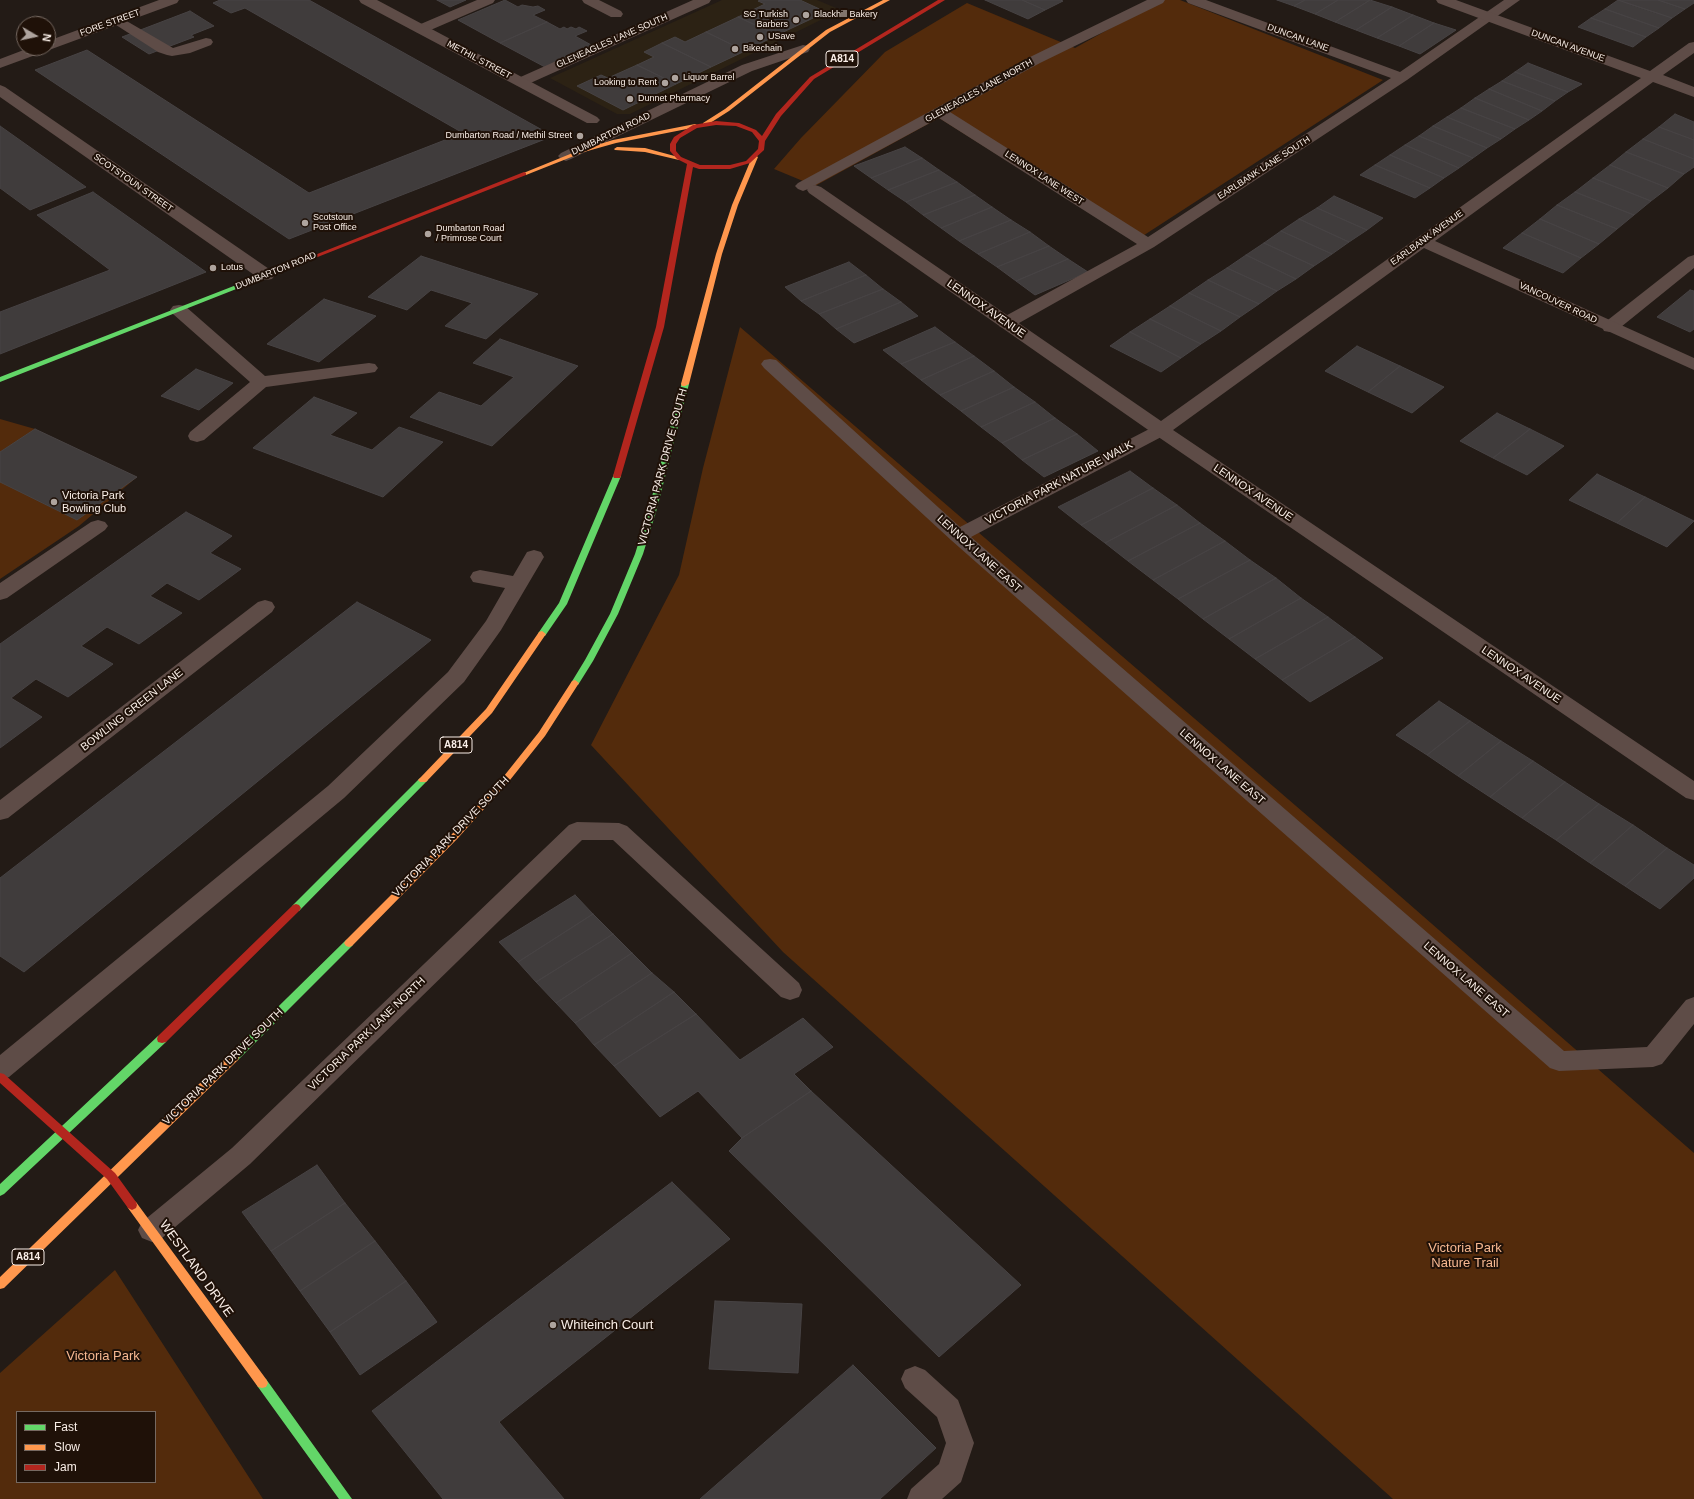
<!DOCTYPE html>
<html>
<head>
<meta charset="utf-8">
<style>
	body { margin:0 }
	#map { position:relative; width:1694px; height:1499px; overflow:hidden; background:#231b16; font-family:Arial,sans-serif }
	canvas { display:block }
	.legend { position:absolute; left:16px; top:1411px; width:140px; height:72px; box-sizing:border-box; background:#1f1108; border:1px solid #766961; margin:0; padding:5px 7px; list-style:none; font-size:12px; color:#f9eee7 }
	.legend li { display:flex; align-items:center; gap:8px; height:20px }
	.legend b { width:20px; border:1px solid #766961 }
	.north { position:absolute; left:16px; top:16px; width:40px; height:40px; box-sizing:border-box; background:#1f1108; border:1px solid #766961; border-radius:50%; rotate:99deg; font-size:11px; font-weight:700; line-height:16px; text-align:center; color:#f9eee7 }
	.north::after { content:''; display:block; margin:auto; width:14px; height:18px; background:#aea49e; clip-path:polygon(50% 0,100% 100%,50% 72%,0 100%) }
</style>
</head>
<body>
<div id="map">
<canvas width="1694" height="1499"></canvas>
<ul class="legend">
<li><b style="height:5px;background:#63d668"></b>Fast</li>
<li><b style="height:5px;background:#ff974d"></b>Slow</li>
<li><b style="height:5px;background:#b3261e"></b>Jam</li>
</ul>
<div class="north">N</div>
</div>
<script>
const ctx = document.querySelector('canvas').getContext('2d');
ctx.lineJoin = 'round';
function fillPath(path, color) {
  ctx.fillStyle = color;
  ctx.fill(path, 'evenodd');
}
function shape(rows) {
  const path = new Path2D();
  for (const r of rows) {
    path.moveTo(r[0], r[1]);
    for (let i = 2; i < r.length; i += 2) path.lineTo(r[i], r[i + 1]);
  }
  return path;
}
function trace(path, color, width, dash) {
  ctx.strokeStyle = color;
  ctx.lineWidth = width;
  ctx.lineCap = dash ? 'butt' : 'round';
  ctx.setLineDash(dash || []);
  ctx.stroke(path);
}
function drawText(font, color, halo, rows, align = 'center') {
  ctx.font = font + ' Arial,sans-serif';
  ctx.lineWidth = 4;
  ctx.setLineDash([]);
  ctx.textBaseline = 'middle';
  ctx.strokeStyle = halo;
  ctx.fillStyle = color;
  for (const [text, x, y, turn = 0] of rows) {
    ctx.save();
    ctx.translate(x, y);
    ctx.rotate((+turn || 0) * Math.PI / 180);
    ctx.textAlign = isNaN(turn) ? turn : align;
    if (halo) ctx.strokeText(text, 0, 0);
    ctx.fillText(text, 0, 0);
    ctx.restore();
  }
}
const commercial = shape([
	[722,0,817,0,841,10,630,114,617,114,550,78]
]);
const green = shape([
	[1161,0,1180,0,1383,80,1135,241,939,118,815,186,774,169,801,138,885,52,967,3,1075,48],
	[740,327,1368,868,1694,1153,1694,1499,1393,1499,783,952,591,745,679,575,703,468],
	[0,419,35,429,137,477,79,526,0,579],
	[115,1270,263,1499,0,1499,0,1373],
	[17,1412,155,1412,155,1482,17,1482]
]);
const building = shape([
	[220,0,309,0,553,136,289,239,35,70,87,50,309,193,463,133,245,8,231,13,213,3,220,0],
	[437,0,466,0,450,7,437,0],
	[505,0,518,7,522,5,533,7,538,6,545,10,533,15,547,22,500,43,458,20,505,0],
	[761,0,800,0,826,12,777,35,738,17,765,4,758,1,761,0],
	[985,0,1022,0,1045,10,1028,19,985,0],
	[1022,0,1060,0,1063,1,1045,10,1022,0],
	[1277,0,1305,0,1294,6,1277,0],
	[1305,0,1338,0,1315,14,1294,6,1305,0],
	[1338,0,1370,0,1335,22,1315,14,1338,0],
	[1370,0,1392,7,1356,30,1335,22,1370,0],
	[1618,0,1658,0,1685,9,1672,18,1618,0],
	[1618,0,1672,18,1659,28,1605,9,1618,0],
	[1658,0,1694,0,1694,3,1685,9,1658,0],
	[1392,7,1413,15,1377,38,1356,30,1392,7],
	[1605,9,1659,28,1646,37,1591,18,1605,9],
	[190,11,214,26,191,35,194,37,149,54,122,37,190,11],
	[1413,15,1434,23,1399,46,1377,38,1413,15],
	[738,17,777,35,745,51,706,32,738,17],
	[1591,18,1646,37,1633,47,1578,27,1591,18],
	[547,22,560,29,564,27,567,29,571,27,576,29,579,27,587,31,575,36,593,46,545,67,500,43,547,22],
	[1434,23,1456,30,1420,54,1399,46,1434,23],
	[706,32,745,51,711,67,662,43,675,37,685,42,706,32],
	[662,43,711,67,676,84,637,65,654,57,644,52,662,43],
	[1528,63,1582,84,1568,92,1515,72,1528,63],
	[637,65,676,84,623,110,577,86,601,75,608,78,637,65],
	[1515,72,1568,92,1555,101,1502,81,1515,72],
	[1502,81,1555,101,1542,111,1489,89,1502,81],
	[1489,89,1542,111,1529,120,1475,98,1489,89],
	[1475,98,1529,120,1515,129,1461,108,1475,98],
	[1461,108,1515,129,1501,139,1447,117,1461,108],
	[1675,114,1694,122,1694,140,1659,127,1675,114],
	[1447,117,1501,139,1487,148,1433,126,1447,117],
	[0,126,86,187,30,210,0,188,0,126],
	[1433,126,1487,148,1473,158,1419,136,1433,126],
	[1659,127,1694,140,1694,159,1643,139,1659,127],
	[1419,136,1473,158,1459,168,1405,145,1419,136],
	[1643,139,1694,159,1694,167,1684,174,1626,152,1643,139],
	[1405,145,1459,168,1444,178,1390,155,1405,145],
	[905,147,922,158,871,178,854,166,905,147],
	[1626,152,1684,174,1668,188,1610,165,1626,152],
	[1390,155,1444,178,1430,188,1375,165,1390,155],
	[922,158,939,170,888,190,871,178,922,158],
	[1375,165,1430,188,1415,198,1360,175,1375,165],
	[1610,165,1668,188,1651,201,1593,178,1610,165],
	[939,170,957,182,906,202,888,190,939,170],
	[1593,178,1651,201,1634,215,1575,192,1593,178],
	[957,182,975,195,923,215,906,202,957,182],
	[93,192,206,272,0,354,0,312,110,270,37,215,93,192],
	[1575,192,1634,215,1617,229,1557,205,1575,192],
	[975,195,992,207,941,228,923,215,975,195],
	[1334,196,1383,218,1367,230,1317,208,1334,196],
	[1557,205,1617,229,1599,244,1540,219,1557,205],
	[992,207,1011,220,959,241,941,228,992,207],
	[1317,208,1367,230,1349,242,1299,219,1317,208],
	[1299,219,1349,242,1332,254,1281,231,1299,219],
	[1540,219,1599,244,1581,258,1522,233,1540,219],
	[1011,220,1030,232,978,254,959,241,1011,220],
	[1281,231,1332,254,1314,266,1264,243,1281,231],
	[1030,232,1049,246,997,267,978,254,1030,232],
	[1522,233,1581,258,1563,273,1503,248,1522,233],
	[1264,243,1314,266,1296,279,1246,255,1264,243],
	[1049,246,1068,259,1016,281,997,267,1049,246],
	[1246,255,1296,279,1277,291,1227,268,1246,255],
	[421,256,538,294,486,339,445,326,472,303,431,290,407,310,368,297,421,256],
	[1068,259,1088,272,1035,295,1016,281,1068,259],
	[849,262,866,275,801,301,785,287,849,262],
	[1227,268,1277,291,1259,304,1208,280,1227,268],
	[866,275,883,289,819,314,801,301,866,275],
	[1208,280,1259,304,1240,317,1189,293,1208,280],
	[883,289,901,302,836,329,819,314,883,289],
	[1690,290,1694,291,1694,329,1690,332,1657,317,1690,290],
	[1189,293,1240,317,1221,331,1170,306,1189,293],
	[324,299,376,316,319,362,267,344,324,299],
	[901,302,918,316,854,343,836,329,901,302],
	[1170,306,1221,331,1201,344,1150,319,1170,306],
	[1150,319,1201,344,1181,358,1130,332,1150,319],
	[935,327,955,342,901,364,883,350,935,327],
	[1130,332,1181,358,1161,372,1110,346,1130,332],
	[500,339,578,366,492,446,410,417,439,392,481,406,514,377,473,363,500,339],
	[955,342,974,356,921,380,901,364,955,342],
	[1357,346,1400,366,1368,392,1325,371,1357,346],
	[974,356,994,371,940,395,921,380,974,356],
	[1400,366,1444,387,1412,413,1368,392,1400,366],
	[196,369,233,383,199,410,161,396,196,369],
	[994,371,1014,387,961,411,940,395,994,371],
	[1014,387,1035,402,981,427,961,411,1014,387],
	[314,397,357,413,330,435,372,450,399,427,443,442,383,497,253,448,314,397],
	[1035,402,1055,418,1002,443,981,427,1035,402],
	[1497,413,1530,429,1493,458,1460,441,1497,413],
	[1055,418,1077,434,1022,460,1002,443,1055,418],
	[35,429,137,477,77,520,0,482,0,452,35,429],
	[1530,429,1564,446,1527,475,1493,458,1530,429],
	[1077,434,1098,451,1044,477,1022,460,1077,434],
	[1130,471,1153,488,1081,525,1058,507,1130,471],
	[1597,474,1645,497,1617,523,1569,500,1597,474],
	[1153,488,1177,505,1105,543,1081,525,1153,488],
	[1645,497,1694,521,1667,547,1617,523,1645,497],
	[1177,505,1200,523,1128,561,1105,543,1177,505],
	[186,512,232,536,210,553,241,569,199,600,167,583,150,596,182,613,139,644,107,627,81,646,113,664,68,697,36,679,11,698,42,717,0,748,0,644,186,512],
	[1200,523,1225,541,1153,580,1128,561,1200,523],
	[1225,541,1250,560,1178,599,1153,580,1225,541],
	[1250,560,1276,578,1203,619,1178,599,1250,560],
	[1276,578,1301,598,1229,639,1203,619,1276,578],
	[1301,598,1328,617,1255,659,1229,639,1301,598],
	[357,602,431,640,24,972,0,956,0,878,357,602],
	[1328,617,1355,637,1282,680,1255,659,1328,617],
	[1355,637,1383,658,1310,702,1282,680,1355,637],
	[1439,701,1470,721,1427,755,1396,735,1439,701],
	[1470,721,1501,741,1458,776,1427,755,1470,721],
	[1501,741,1533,761,1490,797,1458,776,1501,741],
	[1533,761,1565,782,1522,818,1490,797,1533,761],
	[1565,782,1599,804,1556,840,1522,818,1565,782],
	[1599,804,1633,825,1590,863,1556,840,1599,804],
	[1633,825,1667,848,1625,886,1590,863,1633,825],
	[1667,848,1694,865,1694,878,1660,909,1625,886,1667,848],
	[575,895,593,914,518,962,499,942,575,895],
	[593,914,613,934,536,982,518,962,593,914],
	[613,934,632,953,556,1003,536,982,613,934],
	[632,953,652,973,575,1023,556,1003,632,953],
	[652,973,674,992,594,1045,575,1023,652,973],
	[674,992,696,1014,614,1066,594,1045,674,992],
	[696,1014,740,1060,803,1018,833,1047,794,1074,811,1091,742,1138,698,1091,660,1117,614,1066,696,1014],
	[811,1091,1021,1285,939,1357,729,1151,742,1138,811,1091],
	[317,1165,345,1203,271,1251,242,1212,317,1165],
	[672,1182,730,1239,499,1422,564,1499,443,1499,372,1411,672,1182],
	[345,1203,375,1241,300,1291,271,1251,345,1203],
	[375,1241,406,1281,330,1332,300,1291,375,1241],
	[406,1281,437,1322,360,1375,330,1332,406,1281],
	[715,1301,802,1304,798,1373,709,1369,715,1301],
	[853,1365,936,1448,880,1499,700,1499,853,1365]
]);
const lane = shape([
	[477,0,495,0,493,3,426,32,421,33,416,32,414,29,416,26,477,0],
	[582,0,599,0,621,11,623,14,621,17,611,17,584,3,582,0],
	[693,0,711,0,709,3,526,85,521,86,516,85,514,82,516,79,693,0],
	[1147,0,1165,0,1163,3,1040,63,950,112,1148,237,1391,78,1188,3,1186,0,1206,0,1400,72,1504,0,1520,0,1407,80,1154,247,1012,327,1006,328,1000,327,998,323,1000,319,1137,244,939,118,808,189,803,191,798,189,795,186,798,183,1030,57,1147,0],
	[118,16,173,48,206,38,211,39,213,42,211,45,190,53,172,56,167,55,158,52,113,23,111,20,113,17,118,16],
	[803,45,808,46,810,49,808,52,752,71,571,159,566,161,561,159,558,156,561,153,742,65,803,45],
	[1694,255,1694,268,1616,331,1610,332,1604,331,1602,327,1604,323,1688,257,1694,255],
	[770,359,776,360,960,527,1155,426,1161,425,1167,426,1170,430,1167,434,971,537,1564,1051,1647,1047,1686,1000,1694,997,1694,1024,1662,1064,1653,1067,1559,1071,1550,1068,951,540,764,368,761,364,764,360,770,359],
	[265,600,272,602,275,607,272,612,8,818,0,820,0,800,258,602,265,600],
	[915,1366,925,1370,958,1400,974,1443,961,1482,942,1499,907,1499,911,1489,939,1464,946,1443,937,1417,905,1388,901,1379,905,1370,915,1366]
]);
const street = shape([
	[159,0,179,0,177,3,0,68,0,59,29,48,48,48,48,41,159,0],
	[359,0,377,0,597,117,600,120,597,123,587,123,361,3,359,0],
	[1436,0,1456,0,1650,71,1689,43,1694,42,1694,53,1663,75,1694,87,1694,97,1653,82,1435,241,1694,358,1694,370,1424,248,1173,430,1694,781,1694,800,1686,798,1154,434,809,193,807,190,809,187,815,185,821,187,1161,421,1641,78,1438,3,1436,0],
	[0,85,5,87,272,271,275,275,272,279,266,280,260,279,0,97,0,85],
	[179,305,185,306,265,376,369,363,375,364,378,368,375,372,369,373,266,387,204,440,197,442,190,440,188,436,190,432,250,382,173,314,170,310,173,306,179,305],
	[98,520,105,522,108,526,105,530,7,598,0,600,0,583,91,522,98,520],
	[534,550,541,552,544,557,501,630,464,682,344,798,9,1077,0,1081,0,1055,328,786,448,672,486,621,505,588,473,582,470,577,473,572,480,570,513,576,527,552,534,550],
	[577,822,619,823,627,826,799,983,802,990,799,997,790,1000,781,997,613,840,582,840,250,1164,162,1238,152,1242,142,1238,138,1230,142,1222,232,1148,569,825,577,822]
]);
const fast = shape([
	[280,268,282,269,282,271,0,382,0,377,280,268],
	[682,382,685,382,689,384,656,512,643,554,618,614,593,661,578,685,572,685,571,683,585,660,610,614,635,554,648,512,682,382],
	[614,474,620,474,621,476,567,604,545,636,539,636,538,634,539,632,559,603,614,474],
	[423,777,428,780,426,782,299,911,293,911,291,908,293,905,420,778,423,777],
	[349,939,352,940,354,943,352,946,238,1060,234,1061,230,1060,229,1057,230,1054,346,940,349,939],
	[162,1035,166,1036,167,1039,166,1042,4,1194,0,1196,0,1184,158,1036,162,1035],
	[262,1378,266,1379,352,1499,339,1499,258,1387,256,1383,258,1379,262,1378]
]);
const slow = shape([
	[883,0,890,0,830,32,729,111,707,125,703,125,703,123,725,109,826,30,883,0],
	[695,124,697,125,697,127,616,143,584,152,526,175,521,174,580,150,613,140,695,124],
	[617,147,645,148,682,158,679,160,645,152,615,150,614,149,617,147],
	[755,155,758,157,738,205,722,254,689,384,685,386,682,386,681,384,716,254,732,205,752,157,755,155],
	[542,631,546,634,492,713,426,782,420,782,418,780,420,778,486,709,539,632,542,631],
	[575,680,579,683,545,736,510,780,458,838,352,946,349,947,346,946,344,943,346,940,452,834,504,776,539,732,572,681,575,680],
	[234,1053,238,1054,239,1057,238,1060,4,1288,0,1289,0,1277,230,1054,234,1053],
	[132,1200,136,1202,266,1379,268,1383,266,1387,262,1388,258,1387,128,1208,127,1205,128,1202,132,1200]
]);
const jam = shape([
	[938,0,945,0,814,79,781,116,765,141,764,150,750,163,730,169,699,169,693,167,664,327,621,476,620,478,614,478,613,476,656,327,687,164,677,159,670,151,670,144,674,137,693,125,716,121,739,123,756,130,762,136,776,114,810,77,938,0],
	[716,125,736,126,752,132,759,141,758,149,746,161,730,165,700,165,681,157,676,151,676,144,680,138,697,128,716,125],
	[524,172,526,173,526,175,282,271,278,271,277,270,524,172],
	[296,904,299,905,301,908,299,911,166,1042,162,1043,158,1042,157,1039,158,1036,293,905,296,904],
	[0,1073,4,1074,115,1173,136,1202,137,1205,136,1208,132,1210,128,1208,107,1179,0,1083,0,1073]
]);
const markers = [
	[806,15,4,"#aea49e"],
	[796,20,4,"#aea49e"],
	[760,37,4,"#aea49e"],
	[735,49,4,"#aea49e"],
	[675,78,4,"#aea49e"],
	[665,83,4,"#aea49e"],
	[630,99,4,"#aea49e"],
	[580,136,4,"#aea49e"],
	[305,223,4,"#aea49e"],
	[428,234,4,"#aea49e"],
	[213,268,4,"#aea49e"],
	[54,502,4,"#aea49e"],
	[553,1325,4,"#aea49e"]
];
const farPoinames = [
	["SG Turkish",788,15,"right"],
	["Barbers",788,25,"right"],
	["Blackhill Bakery",814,15],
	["USave",768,37],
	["Bikechain",743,49],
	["Liquor Barrel",683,78],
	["Looking to Rent",657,83,"right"],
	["Dunnet Pharmacy",638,99],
	["Dumbarton Road / Methil Street",572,136,"right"],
	["Scotstoun",313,218],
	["Post Office",313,228],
	["Dumbarton Road",436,229],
	["/ Primrose Court",436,239],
	["Lotus",221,268]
];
const farStreetnames = [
	["FORE STREET",110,23,-20],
	["DUNCAN LANE",1298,38,20],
	["GLENEAGLES LANE SOUTH",612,41,-24],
	["DUNCAN AVENUE",1568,46,20],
	["METHIL STREET",479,60,28],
	["GLENEAGLES LANE NORTH",979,91,-29],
	["DUMBARTON ROAD",611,134,-26],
	["EARLBANK LANE SOUTH",1264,168,-33],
	["LENNOX LANE WEST",1044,178,33],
	["SCOTSTOUN STREET",133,183,35],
	["EARLBANK AVENUE",1427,238,-36],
	["DUMBARTON ROAD",276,271,-22],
	["VANCOUVER ROAD",1558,303,25]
];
const shields = [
	[842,59,32],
	[456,745,32],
	[28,1257,32]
];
const shieldNames = [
	["A814",842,59],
	["A814",456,745],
	["A814",28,1257]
];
const streetNames = [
	["LENNOX AVENUE",986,309,35],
	["VICTORIA PARK DRIVE SOUTH",663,467,-75],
	["VICTORIA PARK NATURE WALK",1059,483,-28],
	["LENNOX AVENUE",1253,493,34],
	["LENNOX LANE EAST",979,554,42],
	["LENNOX AVENUE",1521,675,34],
	["BOWLING GREEN LANE",132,710,-38],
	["LENNOX LANE EAST",1222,767,41],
	["VICTORIA PARK DRIVE SOUTH",451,837,-46],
	["LENNOX LANE EAST",1466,980,41],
	["VICTORIA PARK LANE NORTH",367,1034,-44],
	["VICTORIA PARK DRIVE SOUTH",223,1067,-44]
];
const poiNames = [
	["Victoria Park",62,496],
	["Bowling Club",62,509]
];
const nearParknames = [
	["Victoria Park",1465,1248],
	["Nature Trail",1465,1263],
	["Victoria Park",103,1356]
];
const nearStreetnames = [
	["WESTLAND DRIVE",196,1269,54]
];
const nearPoinames = [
	["Whiteinch Court",561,1325]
];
fillPath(commercial, '#2c2214');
fillPath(green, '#532b0c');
fillPath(building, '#403c3c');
trace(building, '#474344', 1);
fillPath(lane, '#5e4c47');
fillPath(street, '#5e4c47');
fillPath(fast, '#63d668');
fillPath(slow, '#ff974d');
fillPath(jam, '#b3261e');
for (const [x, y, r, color] of markers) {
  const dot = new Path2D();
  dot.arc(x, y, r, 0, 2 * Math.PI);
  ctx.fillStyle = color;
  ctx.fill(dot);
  trace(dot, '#1f1108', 1.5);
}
drawText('9px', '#f9eee7', '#1f1108', farPoinames, 'left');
drawText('9px', '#f9eee7', '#1f1108', farStreetnames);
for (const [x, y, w] of shields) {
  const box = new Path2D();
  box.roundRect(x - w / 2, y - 8, w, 16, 3);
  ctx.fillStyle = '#1f1108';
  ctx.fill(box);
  trace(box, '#f9eee7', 1);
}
drawText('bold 10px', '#f9eee7', null, shieldNames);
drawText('11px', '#f9eee7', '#1f1108', streetNames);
drawText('11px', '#f9eee7', '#1f1108', poiNames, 'left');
drawText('13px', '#f7b891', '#1f1108', nearParknames);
drawText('13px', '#f9eee7', '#1f1108', nearStreetnames);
drawText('13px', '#f9eee7', '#1f1108', nearPoinames, 'left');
</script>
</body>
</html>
